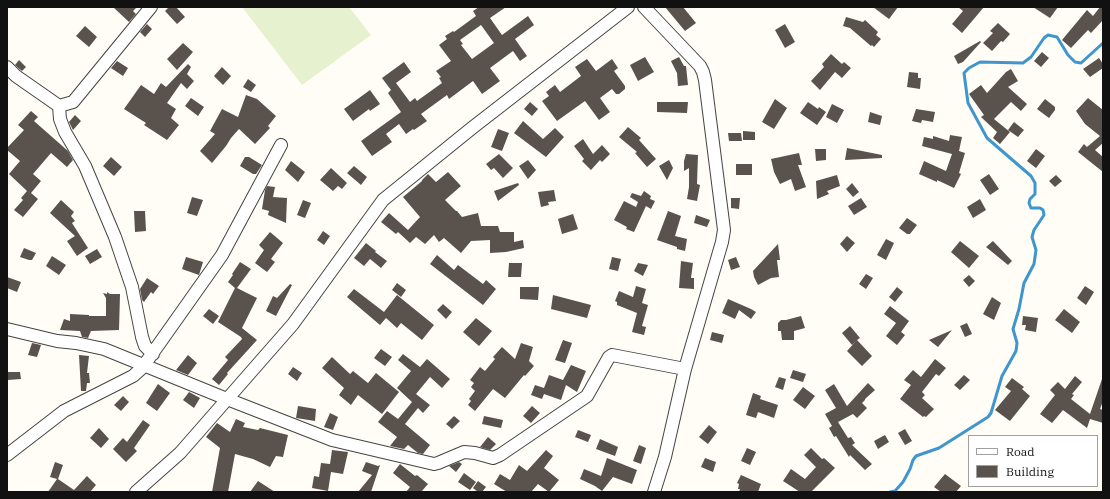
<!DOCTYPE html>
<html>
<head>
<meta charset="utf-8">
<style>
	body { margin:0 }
	#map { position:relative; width:1110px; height:499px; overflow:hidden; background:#fffdf5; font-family:"IBM Plex Serif",serif }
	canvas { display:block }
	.frame { position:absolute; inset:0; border:8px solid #111; pointer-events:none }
	.legend { position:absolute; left:968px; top:435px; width:130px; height:52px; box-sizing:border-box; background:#fff; border:1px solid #a0a0a0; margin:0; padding:5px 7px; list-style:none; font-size:12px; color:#111 }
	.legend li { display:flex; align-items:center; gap:8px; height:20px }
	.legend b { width:20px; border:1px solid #a0a0a0 }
</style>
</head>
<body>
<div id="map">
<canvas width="1110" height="499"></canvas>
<div class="frame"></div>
<ul class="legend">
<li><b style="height:5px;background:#fff"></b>Road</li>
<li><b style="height:11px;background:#5a524d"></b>Building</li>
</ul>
</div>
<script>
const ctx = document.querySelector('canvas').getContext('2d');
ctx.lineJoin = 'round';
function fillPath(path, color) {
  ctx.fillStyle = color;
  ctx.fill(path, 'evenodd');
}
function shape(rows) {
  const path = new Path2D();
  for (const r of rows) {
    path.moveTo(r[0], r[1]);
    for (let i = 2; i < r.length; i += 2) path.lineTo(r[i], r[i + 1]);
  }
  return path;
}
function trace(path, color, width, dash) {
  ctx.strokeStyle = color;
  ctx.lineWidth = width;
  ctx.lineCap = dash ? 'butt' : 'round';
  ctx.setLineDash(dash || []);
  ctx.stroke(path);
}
const pitch = shape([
	[242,7,349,7,371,35,302,85]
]);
const stream = shape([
	[890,492,895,491,903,482,910,469,913,460,916,456,939,448,988,417,991,413,1002,376,1016,351,1017,343,1013,329,1019,309,1024,283,1034,264,1036,250,1032,237,1034,230,1044,215,1043,210,1040,208,1031,208,1029,203,1030,199,1035,194,1035,183,1031,176,987,138,968,103,964,73,969,68,980,62,1023,63,1031,57,1044,38,1048,35,1057,37,1068,55,1075,62,1081,63,1103,43]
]);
const building = shape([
	[113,7,137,7,133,11,136,14,129,22],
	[169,7,176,7,185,17,177,24,165,11],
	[479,7,506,7,490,18,502,35,528,16,534,25,515,39,527,56,520,61,513,51,490,68,500,81,482,94,473,81,449,99,447,95,421,114,427,121,414,130,413,129,406,134,399,124,386,134,392,142,372,156,361,141,401,112,388,93,391,90,382,78,404,62,411,72,396,83,410,102,415,98,417,101,442,83,439,78,441,77,436,71,451,61,439,45,447,39,445,36,453,31,454,32,476,16,473,11],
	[481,25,494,43,472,59,461,45,463,44,460,40],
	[665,7,683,7,696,23,685,31],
	[873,7,898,7,889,19],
	[958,7,984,7,962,33,952,24,963,11],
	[1033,7,1058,7,1050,18],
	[1100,7,1103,7,1103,20,1091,33,1088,30,1071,48,1062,40,1087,10,1093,16],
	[846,17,863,22,865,20,878,32,876,35,881,39,874,47,872,45,871,46,850,28,843,26],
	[998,23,1010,34,1003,42,1001,41,992,51,983,43,993,33,990,31],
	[147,24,152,29,145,37,140,32],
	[785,24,795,42,785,48,775,30],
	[85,26,97,37,89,47,76,36],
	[980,41,981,42,963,62,958,64,954,56],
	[183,43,193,52,177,70,167,59],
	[1042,52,1049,58,1041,67,1034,61],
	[831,54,842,64,844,62,851,68,842,78,835,72,820,90,811,81,824,67,822,64],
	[645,57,654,72,638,81,630,65],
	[679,57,684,66,686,66,688,85,678,86,677,73,671,61],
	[1099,58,1103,64,1103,68,1090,77,1083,69],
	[587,59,596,71,612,59,618,68,614,71,625,86,625,89,619,94,616,94,612,89,600,98,610,112,599,120,585,101,557,121,542,101,549,96,546,92,555,85,560,92,581,76,575,67],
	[19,60,26,67,22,71,15,65],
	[117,61,128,68,123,76,111,68],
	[188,64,191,67,187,74,194,81,187,89,181,83,167,103,176,109,171,118,179,125,167,140,144,125,146,123,124,109,141,85,154,94,161,83,166,87],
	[222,67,231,76,223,85,214,76],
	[1011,69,1018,81,1008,87,1027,104,1021,111,1011,102,994,119,1010,132,1000,144,993,138,997,132,981,117,984,115,969,94,981,85,987,93,1006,72],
	[909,72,918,73,918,78,921,78,920,89,907,87],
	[248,79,256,85,251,92,243,87],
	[370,90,380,104,370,111,369,109,353,121,344,109],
	[246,95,257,99,276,116,268,126,270,128,255,144,239,129,231,138,226,146,212,163,200,151,215,134,210,131,222,109,238,117],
	[191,98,204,107,198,116,185,106],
	[1088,98,1103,110,1103,143,1095,150,1103,157,1103,172,1078,152,1084,144,1087,147,1100,136,1085,124,1076,111],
	[775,99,787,108,774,129,762,122],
	[1045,99,1055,107,1055,110,1049,118,1037,109],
	[530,102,538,109,532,116,524,109],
	[657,102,688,102,687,113,657,112],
	[808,102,818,109,819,107,826,112,817,125,800,113],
	[832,104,844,110,837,123,826,117],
	[916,109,935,112,933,122,922,120,921,123,912,121],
	[31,111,38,117,34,121,68,151,73,160,67,167,51,153,33,174,41,181,31,193,38,199,23,217,14,210,23,200,21,198,27,191,9,174,20,161,7,150,7,148,24,130,18,125],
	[870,112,882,116,880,125,868,122],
	[75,115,81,121,73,130,69,122],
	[523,121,543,139,555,128,564,137,546,157,514,133],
	[1014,122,1024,130,1018,137,1008,130],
	[628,127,641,138,639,140,656,159,647,167,635,153,637,152,619,137],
	[498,129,509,133,502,151,491,147],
	[743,131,755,132,755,140,743,140],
	[728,133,741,133,742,141,729,141],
	[950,135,962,137,959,151,965,153,959,173,961,174,954,188,937,180,937,182,919,174,924,161,946,171,952,154,922,146,924,137,933,139,933,136,949,141],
	[583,139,593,154,602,145,610,154,602,162,600,160,591,170,582,161,584,159,574,146],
	[847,148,882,155,882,158,845,160],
	[815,149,826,149,826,160,816,161],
	[1036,149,1045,156,1036,168,1027,161],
	[799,153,802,165,798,165,806,187,795,191,791,179,780,184,774,172,771,159],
	[499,154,513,168,503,178,494,168,491,170,486,164],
	[686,154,698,155,697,184,700,185,697,201,687,199,689,187,689,168,684,171,684,161],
	[111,157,122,167,114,176,103,166],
	[245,157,249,157,262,165,256,174,253,174,240,166],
	[528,160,536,170,528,179,519,166],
	[669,160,673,168,667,180,659,166],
	[291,161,305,172,298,182,285,170],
	[736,164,752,164,752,175,736,175],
	[354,166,367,177,361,185,347,173],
	[331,168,347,183,342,189,338,186,333,191,320,180],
	[448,172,461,186,445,200,456,211,457,211,462,217,478,213,481,226,498,226,500,232,514,232,514,242,523,240,524,248,506,252,490,253,490,240,471,241,461,253,444,238,439,242,434,235,425,244,416,237,410,243,398,232,396,234,381,222,389,213,408,230,420,217,403,197,422,181,422,180,428,174,436,182],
	[989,174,999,189,990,195,980,180],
	[837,175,840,186,827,191,829,194,817,199,816,181],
	[1056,175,1062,181,1055,187,1049,181],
	[518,183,519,185,498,201,494,191],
	[852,183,859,192,853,197,846,189],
	[267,186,275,187,273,197,287,198,286,223,268,215,269,211,262,209,265,190],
	[554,190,556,201,548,202,549,205,541,207,538,192],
	[644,191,651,196,650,199,655,201,651,209,646,206,634,232,626,229,627,227,614,220,624,201,636,207,638,202,630,197,632,193,641,196],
	[192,197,203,200,197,216,187,213],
	[731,198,740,198,739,209,731,208],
	[861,198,867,207,854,215,848,206],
	[980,199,986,210,973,218,967,207],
	[61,200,74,212,71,216,75,221,72,223,88,248,77,256,67,241,75,236,50,213],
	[303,200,311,203,305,218,297,215],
	[134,211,145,211,146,231,135,232],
	[668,211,681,216,675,236,687,239,685,251,677,249,677,247,657,240],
	[573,214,578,229,562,234,558,219],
	[696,215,710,220,707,227,694,223],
	[907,218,917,225,910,234,907,234,899,228],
	[323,231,330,236,324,245,317,240],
	[270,232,283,243,271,259,275,262,267,272,255,263,264,250,259,245],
	[847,236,855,243,847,252,840,244],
	[886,239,894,243,886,260,877,255],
	[960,241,979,256,969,268,951,252],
	[993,241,1012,261,1008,265,986,247],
	[366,243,376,251,375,252,387,261,381,268,370,259,364,266,354,258],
	[778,244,780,260,777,260,779,277,771,278,758,285,754,277,753,271],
	[24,248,36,253,32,260,29,260,20,257],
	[97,249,102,257,90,264,85,256],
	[437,255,454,270,458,265,483,284,486,280,496,289,483,305,430,264],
	[52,256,66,265,59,275,46,266],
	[186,257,203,262,199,275,182,269],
	[612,257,621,259,618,271,609,269],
	[736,257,740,267,731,270,728,260],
	[681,261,693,263,691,278,694,278,694,289,679,288],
	[240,262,251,269,237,288,257,298,242,328,257,340,227,373,228,374,219,385,212,379,228,360,225,357,242,339,241,337,218,322,235,288,228,282,233,275,232,274],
	[509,263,522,263,521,277,508,277],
	[638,263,648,265,643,276,634,271],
	[866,274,873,278,866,289,859,284],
	[969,275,975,281,969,287,963,280],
	[7,277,21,282,17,292,7,288],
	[147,278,159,286,153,294,151,292,144,302,142,300,140,289],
	[397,283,406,290,401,297,392,290],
	[290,284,292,285,276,316,266,311,273,296,277,298],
	[636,286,646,289,642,303,648,305,642,326,646,327,644,335,632,332,637,313,617,305,617,302,615,301,619,291,633,297],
	[1085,286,1094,292,1086,305,1077,298],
	[520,287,539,287,538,300,520,299],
	[897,287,903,292,895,302,889,297],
	[354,289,384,312,397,295,434,325,422,340,401,323,397,328,386,318,380,325,347,297],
	[107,292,110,294,120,294,119,330,91,331,88,338,82,337,80,331,60,330,64,319,70,321,70,314,89,315,89,316,106,316,106,298,103,293,107,294],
	[553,295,591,305,587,318,551,309],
	[992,297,1001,303,994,320,983,314],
	[728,299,751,309,756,312,751,319,739,310,735,319,722,313],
	[443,304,452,312,446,319,437,310],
	[890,306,909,321,901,332,905,335,897,345,886,336,896,323,884,314],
	[209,309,219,316,213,324,203,316],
	[1064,309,1080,322,1072,333,1055,320],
	[801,316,805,328,794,331,794,340,782,340,781,331,778,331,778,323,781,320,786,320],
	[1023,316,1038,318,1036,332,1025,330,1026,325,1022,325],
	[476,318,492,331,479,346,463,332],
	[967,323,972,334,965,337,960,326],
	[850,326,860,338,857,340,872,356,862,366,847,351,856,341,852,345,842,333],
	[952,330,938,347,929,340],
	[712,332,724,335,722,343,710,340],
	[563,340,572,343,565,363,555,360],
	[32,343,41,345,37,357,28,355],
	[521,343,533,347,529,361,534,366,525,376,524,375,505,398,493,389,475,411,468,405,471,401,469,399,475,391,471,387,474,383,470,380,480,367,485,371,495,359,493,357,502,347,515,359],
	[381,349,392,357,385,366,374,358],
	[403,354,420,367,427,359,450,379,442,388,430,377,416,394,430,405,423,413,418,408,405,424,430,445,423,454,418,453,408,445,404,449,390,446,397,437,378,422,387,411,398,419,412,402,397,388,411,371,398,360],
	[79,355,89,356,87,373,89,373,90,383,87,383,86,391,81,391],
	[188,355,197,363,188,375,176,370],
	[332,357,350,374,353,371,368,383,376,373,399,392,382,414,358,395,351,405,339,395,344,388,322,368],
	[935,359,946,368,939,376,936,374,922,392,925,395,922,398,934,409,926,417,924,416,923,417,900,399,911,385,904,380,913,370,921,377],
	[571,365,586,371,577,392,566,385,561,400,544,394,542,399,531,395,535,385,544,388,549,375,563,380],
	[293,367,302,373,297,381,288,374],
	[793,370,806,374,803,382,790,378],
	[7,372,20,372,21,379,8,380],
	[964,375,970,380,960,390,954,385],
	[1075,376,1082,382,1072,394,1074,395,1071,399,1090,414,1102,379,1103,379,1103,401,1100,409,1103,410,1103,423,1090,419,1087,428,1063,410,1052,423,1040,414,1055,395,1050,390,1058,382,1065,389],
	[779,377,786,379,783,390,775,387],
	[1012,378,1024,387,1022,389,1030,396,1010,421,995,410,1011,391,1005,387],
	[868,383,875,390,865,399,865,400,862,403,867,408,857,418,853,414,838,422,848,438,851,437,855,443,852,445,872,464,865,470,850,455,849,457,836,436,834,437,829,428,832,426,825,414,836,408,825,390,834,384,847,406],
	[158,384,170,393,157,411,146,403],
	[803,387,815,396,805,409,793,400],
	[189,392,200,398,194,408,183,400],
	[753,393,761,396,760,399,778,405,774,418,758,412,756,418,746,415],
	[123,396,129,402,121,411,114,405],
	[298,406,316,409,315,421,296,418],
	[532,406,540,413,531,423,523,416],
	[330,413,338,417,333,430,324,427],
	[454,416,460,421,452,429,446,424],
	[484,416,503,420,501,428,482,424],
	[236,419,245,423,243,427,258,430,260,428,288,435,283,457,276,456,270,467,253,459,235,454,228,492,212,492,220,448,206,437,217,423,230,432],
	[143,420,150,425,134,448,137,451,126,462,113,449,123,438,127,442],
	[709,425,717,432,708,444,699,437],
	[99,428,109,439,101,448,90,438],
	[905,429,912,441,905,445,898,433],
	[578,430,591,435,588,442,575,437],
	[885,435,889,442,878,449,874,441],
	[488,437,496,444,490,450,480,447],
	[600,439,618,447,615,456,596,449],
	[639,445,646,448,641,464,633,461],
	[747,448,756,452,750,465,741,461],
	[811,448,822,459,824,458,835,468,811,492,800,492,783,481,791,469,805,479,816,467,804,455],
	[332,450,348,452,343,474,331,472,328,491,312,488,314,476,319,477,321,463,330,464],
	[546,450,553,456,544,468,559,480,549,492,538,484,531,492,507,492,494,484,500,474,510,480,519,465,527,471],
	[607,458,637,470,632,484,613,477,602,491,595,486,580,479,584,469,601,476],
	[705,458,716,462,713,472,701,467],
	[55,462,63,465,58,479,74,490,87,476,96,485,90,492,48,492,57,479,50,477],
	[366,462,378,466,380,465,371,492,358,492,372,475,362,471],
	[459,462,462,464,456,472,449,466],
	[400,464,415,476,417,475,428,484,421,492,406,492,410,487,393,473],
	[464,473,476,482,470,490,458,482],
	[945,474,961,486,956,492,941,492,934,487],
	[741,475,761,484,758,492,739,492,740,489,738,489,739,484,737,483],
	[258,481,275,492,250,492],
	[478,481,486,487,482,492,478,492,473,488]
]);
const minor = shape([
	[644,7,700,66,703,72,705,80,724,230,722,242,685,369,665,457,654,492],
	[7,67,16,76,59,106,73,102,151,7],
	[59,106,60,119,65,132,85,166,115,237,132,287,142,337,145,346,153,354],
	[7,329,57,341,76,343,104,349,227,399,332,440,434,464,438,463,464,452,475,453,493,458,500,455,587,396,609,357,612,355,685,369],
	[7,455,64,411,133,376,142,368,222,255,281,145],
	[136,492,180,453,293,324,383,200,472,128,628,7]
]);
fillPath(pitch, '#e6f2cf');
trace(stream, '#3f96cf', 3);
fillPath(building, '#5a524d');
trace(minor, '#444', 14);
trace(minor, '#fff', 12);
</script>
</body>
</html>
